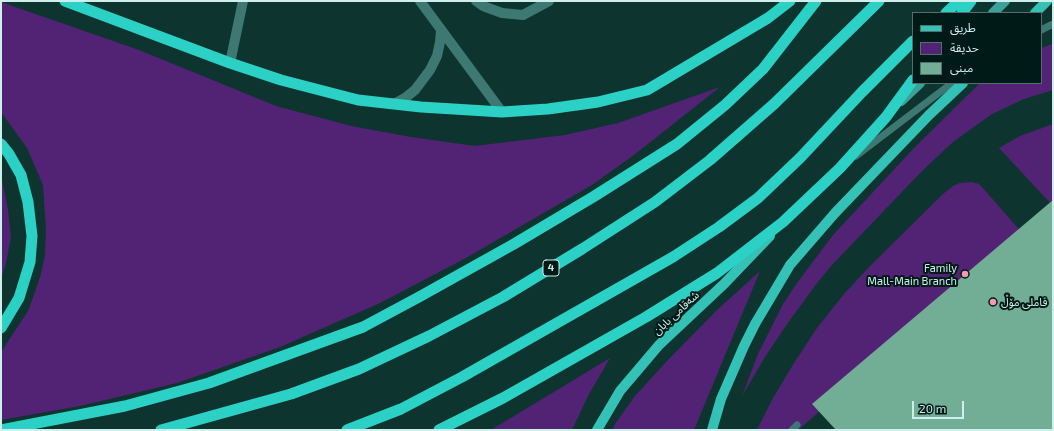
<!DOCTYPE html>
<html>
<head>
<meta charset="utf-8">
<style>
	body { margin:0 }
	#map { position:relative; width:1054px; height:431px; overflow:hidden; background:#0e3430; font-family:"Exo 2","Noto Sans Arabic",sans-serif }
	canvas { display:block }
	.frame { position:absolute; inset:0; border:2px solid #ceefeb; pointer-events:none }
	.legend { position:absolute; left:912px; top:12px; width:130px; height:72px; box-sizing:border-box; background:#001a18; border:1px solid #526f6c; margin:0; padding:5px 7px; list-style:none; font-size:12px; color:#ceefeb }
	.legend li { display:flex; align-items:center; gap:8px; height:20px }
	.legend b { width:20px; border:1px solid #526f6c }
	.scale { position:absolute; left:912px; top:401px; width:52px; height:18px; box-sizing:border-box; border:2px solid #ceefeb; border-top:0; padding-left:5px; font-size:12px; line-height:14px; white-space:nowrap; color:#ceefeb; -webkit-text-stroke:3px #001a18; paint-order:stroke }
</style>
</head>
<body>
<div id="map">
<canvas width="1054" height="431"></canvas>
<div class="frame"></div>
<ul class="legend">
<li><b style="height:5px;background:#34c2b7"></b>طريق</li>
<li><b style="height:11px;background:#522375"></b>حديقة</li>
<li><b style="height:11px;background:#72ad95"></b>مبنى</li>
</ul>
<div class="scale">20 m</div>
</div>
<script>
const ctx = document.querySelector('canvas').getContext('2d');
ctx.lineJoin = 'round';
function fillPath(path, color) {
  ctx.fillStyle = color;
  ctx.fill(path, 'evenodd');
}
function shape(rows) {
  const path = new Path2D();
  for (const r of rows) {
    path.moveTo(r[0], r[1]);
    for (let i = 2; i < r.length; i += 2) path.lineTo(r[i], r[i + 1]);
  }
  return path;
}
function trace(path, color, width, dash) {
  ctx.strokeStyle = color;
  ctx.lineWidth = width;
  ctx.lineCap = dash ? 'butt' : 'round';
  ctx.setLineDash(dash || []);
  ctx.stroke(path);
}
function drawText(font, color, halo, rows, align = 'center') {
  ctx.font = font + ' "Exo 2","Noto Sans Arabic",sans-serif';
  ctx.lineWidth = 4;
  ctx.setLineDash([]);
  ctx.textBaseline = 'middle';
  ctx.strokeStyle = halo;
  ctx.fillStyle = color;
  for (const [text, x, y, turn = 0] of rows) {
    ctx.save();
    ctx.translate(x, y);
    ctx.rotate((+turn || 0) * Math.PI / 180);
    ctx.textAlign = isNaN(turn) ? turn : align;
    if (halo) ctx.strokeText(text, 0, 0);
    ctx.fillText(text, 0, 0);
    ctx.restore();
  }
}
const green = shape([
	[1,2,139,50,276,106,351,126,411,137,475,146,565,135,618,123,720,87,634,155,592,185,464,259,380,303,280,347,177,383,80,406,1,420,1,352,28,311,35,292,41,274,45,255,46,230,43,185,27,148,1,112],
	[1053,44,1053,90,1024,99,992,114,953,142,923,170,832,265,817,283,785,327,765,357,742,396,758,354,783,304,797,283,833,235,915,147,980,83,1041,83,1041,48],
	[1053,124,1053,206,999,148,1020,136],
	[1,175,8,210,11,237,6,263,1,279],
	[971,182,979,184,981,186,1024,235,798,430,757,430,773,398,794,363,817,328,844,294,870,266,943,194,953,186,960,183],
	[760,271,694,430,612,430,617,421,635,396,666,362,716,311],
	[610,358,588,396,572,430,491,430]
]);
const building = shape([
	[1053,200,1053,430,836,430,812,404]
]);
const service = shape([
	[1041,30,1053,24],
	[856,156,952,83],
	[792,430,797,425]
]);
const minor = shape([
	[476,1,483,6,502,13,523,15,549,1],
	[230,63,243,1]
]);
const tertiary = shape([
	[420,1,502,112],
	[394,104,405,98,415,90,430,70,437,56,440,42,441,30]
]);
const secondary = shape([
	[993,13,1005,1],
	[901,101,920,83]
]);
const primary = shape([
	[1035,13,1047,1],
	[597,430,620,391,659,345,724,284,770,236],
	[712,430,721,399,744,346,755,324,790,265,835,213,929,115,963,83]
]);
const trunk = shape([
	[65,1,230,63,281,80,358,100,421,107,502,112,548,109,598,102,647,90,768,18,790,1],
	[946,13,959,1],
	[962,13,971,1],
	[1,144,9,154,21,175,28,202,32,236,30,262,19,298,1,328],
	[1,430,125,406,209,383,363,327,419,297,514,244,593,197,677,144,725,105,763,69,816,1],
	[161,430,291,394,359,369,429,336,503,297,582,249,655,202,710,160,774,104,879,1],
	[347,430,401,409,462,377,673,257,719,227,758,198,800,158,862,92,913,41],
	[439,430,503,398,646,317,717,273,783,222,840,168,886,117,913,80]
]);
const markers = [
	[965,274,4,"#f39aab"],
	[993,302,4,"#f39aab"]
];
const shields = [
	[551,268,16]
];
const shieldNames = [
	["4",551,268]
];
const poiNames = [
	["Family",957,268],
	["Mall-Main Branch",957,281],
	["فاملی مۆڵ",1001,302,"left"]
];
const streetNames = [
	["شەقامی بابان",676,313,-43]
];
fillPath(green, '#522375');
fillPath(building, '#72ad95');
trace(service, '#3d7872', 7);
trace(minor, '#3d7872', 10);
trace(tertiary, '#3d7872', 10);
trace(secondary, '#3ca299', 10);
trace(primary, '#34c2b7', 10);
trace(trunk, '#2ad1c4', 11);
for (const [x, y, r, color] of markers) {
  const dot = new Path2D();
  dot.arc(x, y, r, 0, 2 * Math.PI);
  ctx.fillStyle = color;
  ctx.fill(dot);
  trace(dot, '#001a18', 1.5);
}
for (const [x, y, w] of shields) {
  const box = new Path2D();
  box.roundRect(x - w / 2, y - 8, w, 16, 3);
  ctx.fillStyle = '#001a18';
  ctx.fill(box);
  trace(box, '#ceefeb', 1);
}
drawText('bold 10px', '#ceefeb', null, shieldNames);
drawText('11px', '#ceefeb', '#001a18', poiNames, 'right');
drawText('11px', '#ceefeb', '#001a18', streetNames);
</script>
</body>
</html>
